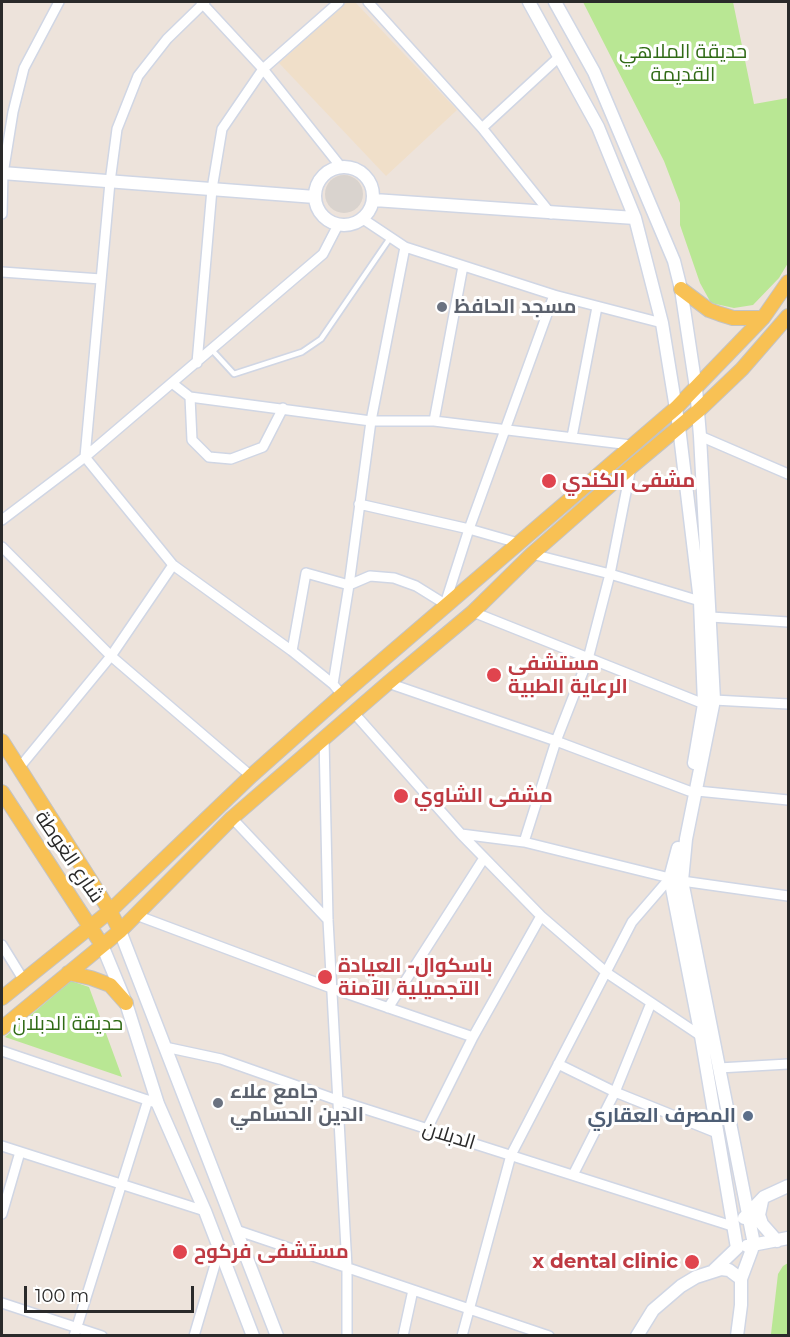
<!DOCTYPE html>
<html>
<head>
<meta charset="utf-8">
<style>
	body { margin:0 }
	#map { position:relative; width:790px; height:1337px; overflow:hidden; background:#ede3db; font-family:Montserrat,sans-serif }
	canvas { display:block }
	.frame { position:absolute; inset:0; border:3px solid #2a2a2a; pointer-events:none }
	.scale { position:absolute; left:24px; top:1286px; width:170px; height:27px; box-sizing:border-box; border:3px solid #2a2a2a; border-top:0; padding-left:8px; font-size:18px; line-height:21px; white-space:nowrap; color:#2a2a2a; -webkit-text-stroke:4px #fff; paint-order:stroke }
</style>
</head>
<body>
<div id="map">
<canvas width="790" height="1337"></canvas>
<div class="frame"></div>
<div class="scale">100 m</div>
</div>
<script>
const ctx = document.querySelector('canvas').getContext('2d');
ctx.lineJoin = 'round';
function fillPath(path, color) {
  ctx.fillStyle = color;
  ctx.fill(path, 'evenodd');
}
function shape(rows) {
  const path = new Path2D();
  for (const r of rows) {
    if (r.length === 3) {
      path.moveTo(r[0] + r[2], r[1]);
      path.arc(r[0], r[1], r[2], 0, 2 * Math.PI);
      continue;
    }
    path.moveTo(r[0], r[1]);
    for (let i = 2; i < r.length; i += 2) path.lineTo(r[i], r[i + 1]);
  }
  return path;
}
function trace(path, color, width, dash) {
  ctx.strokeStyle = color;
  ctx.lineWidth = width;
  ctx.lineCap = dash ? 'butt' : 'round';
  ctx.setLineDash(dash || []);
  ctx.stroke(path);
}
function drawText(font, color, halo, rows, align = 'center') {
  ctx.font = font + ' Montserrat,Cairo,sans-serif';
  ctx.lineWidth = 6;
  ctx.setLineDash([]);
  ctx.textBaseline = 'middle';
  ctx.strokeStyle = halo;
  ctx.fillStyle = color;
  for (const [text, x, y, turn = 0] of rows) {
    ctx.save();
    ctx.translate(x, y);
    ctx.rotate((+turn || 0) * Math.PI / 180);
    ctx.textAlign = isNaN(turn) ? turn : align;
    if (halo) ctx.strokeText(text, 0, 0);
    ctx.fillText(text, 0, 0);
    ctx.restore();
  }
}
const education = shape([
	[347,2,355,2,457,110,386,176,279,63]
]);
const green = shape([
	[583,2,733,2,754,104,788,98,788,263,779,278,753,305,734,308,711,303,700,283,680,225,680,203,664,161],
	[71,981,89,987,122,1077,5,1037],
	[788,1263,788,1335,778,1335,771,1334,778,1274,783,1266]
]);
const plaza = shape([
	[344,194,19]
]);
const service = shape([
	[212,350,234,374,302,352,321,339,390,238]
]);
const minor = shape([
	[201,2,263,69,341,167],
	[205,2,167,39,138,76,117,129,110,182,85,457,323,254,338,225],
	[368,2,482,128,551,214],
	[482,128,559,57],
	[2,214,3,174,13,112,24,68,59,2],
	[363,219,405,247,554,295,662,323],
	[2,272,101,279],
	[197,363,212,189,222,129,263,69,339,2],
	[172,383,190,397,371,421,434,421,631,445],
	[190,397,192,440,209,457,231,459,263,447,283,408],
	[434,421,463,266],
	[700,436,788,474],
	[572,437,597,307],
	[359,504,469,529,518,543],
	[2,520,85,457,173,565],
	[2,547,111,656,251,776],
	[532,554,610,574,700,601],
	[473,612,704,704],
	[711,617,788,622],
	[292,651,306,573,349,585,370,576,394,578,416,586,445,604,469,529,554,295],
	[388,683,556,741,689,791],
	[333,684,349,585,371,421,405,247],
	[714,700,788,704],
	[354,713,461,834,524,842,682,881,788,896],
	[324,738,328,920,347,1267,347,1336],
	[19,768,111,656,173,565,292,651,333,684,342,695],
	[697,791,788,800],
	[232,818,328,920],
	[461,834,541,916,607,973,701,1036],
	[524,842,556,741,588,659,610,574,631,467],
	[136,915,331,988,473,1037],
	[2,945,23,979],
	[388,1008,484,858],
	[165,1047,221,1059,337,1100,732,1226],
	[2,1051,153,1102],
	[558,1064,615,1092,717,1133],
	[719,1068,788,1064],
	[427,1129,473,1037,541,916],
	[2,1146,205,1211],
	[573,1175,615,1092,651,1003],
	[2,1214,20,1152],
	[236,1230,549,1336],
	[2,1303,102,1336],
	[74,1336,148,1100],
	[194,1336,219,1251],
	[403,1336,413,1290],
	[462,1336,511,1155,632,922,670,878]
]);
const secondary = shape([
	[529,2,598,127,635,218,662,323,679,427,700,601,704,704,694,763],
	[555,2,594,72,674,261,681,289,696,388,700,436,714,700,686,839,682,881,754,1244,741,1279,741,1305,737,1336],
	[344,196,29],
	[2,173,315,197],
	[374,200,635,218],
	[678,848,670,878,701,1036,737,1248,714,1270],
	[120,931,277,1336],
	[102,945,126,1003,158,1104,205,1211,253,1336],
	[762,1201,759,1215,762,1224,777,1241],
	[744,1218,764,1197,788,1186],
	[747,1246,788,1238],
	[637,1336,653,1310,681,1286,696,1277,721,1269,729,1270,741,1279]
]);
const primary = shape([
	[681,289,709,310,720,314,733,318,763,318],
	[2,741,110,911,120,931],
	[2,792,102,945],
	[68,973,91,978,110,985,126,1003],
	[2,998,110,911,251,776,342,695,676,408,763,318,788,282],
	[2,1028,120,931,232,818,388,683,473,612,532,554,631,467,698,411,742,369,788,316]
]);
const markers = [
	[442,307,6,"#6b7280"],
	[549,481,8,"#e0444e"],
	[494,675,8,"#e0444e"],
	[401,796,8,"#e0444e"],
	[325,977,8,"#e0444e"],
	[218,1103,6,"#6b7280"],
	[748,1116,6,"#5c6f8a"],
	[180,1252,8,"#e0444e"],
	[692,1262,8,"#e0444e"]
];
const parkNames = [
	["حديقة الملاهي",683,52],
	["القديمة",683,75],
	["حديقة الدبلان",68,1024]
];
const worshipNames = [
	["مسجد الحافظ",454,307],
	["جامع علاء",230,1092],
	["الدين الحسامي",230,1115]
];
const healthNames = [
	["مشفى الكندي",562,481],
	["مستشفى",508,664],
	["الرعاية الطبية",508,687],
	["مشفى الشاوي",414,796],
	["باسكوال- العيادة",338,966],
	["التجميلية الآمنة",338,989],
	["مستشفى فركوح",194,1252],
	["x dental clinic",678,1262,"right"]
];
const streetNames = [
	["شارع الغوطة",69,857,56],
	["الدبلان",449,1136,17]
];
const serviceNames = [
	["المصرف العقاري",736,1116]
];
fillPath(education, '#f0dfc9');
fillPath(green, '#b9e794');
fillPath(plaza, '#d9d3ce');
trace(service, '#d0d6e4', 8);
trace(minor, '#d0d6e4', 12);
trace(secondary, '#d0d6e4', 15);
trace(primary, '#c3c3c3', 16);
trace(service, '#fff', 4.5);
trace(minor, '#fff', 9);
trace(secondary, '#fff', 12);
trace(primary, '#f8c154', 14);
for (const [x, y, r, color] of markers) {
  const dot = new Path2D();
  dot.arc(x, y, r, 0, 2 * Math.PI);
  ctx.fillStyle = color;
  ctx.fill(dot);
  trace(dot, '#fff', 2);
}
drawText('20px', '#306b16', '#fff', parkNames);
drawText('bold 20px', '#5b616d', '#fff', worshipNames, 'left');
drawText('bold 20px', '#be3a42', '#fff', healthNames, 'left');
drawText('20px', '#2a2a2a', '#fff', streetNames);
drawText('bold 20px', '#4e5e75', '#fff', serviceNames, 'right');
</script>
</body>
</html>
